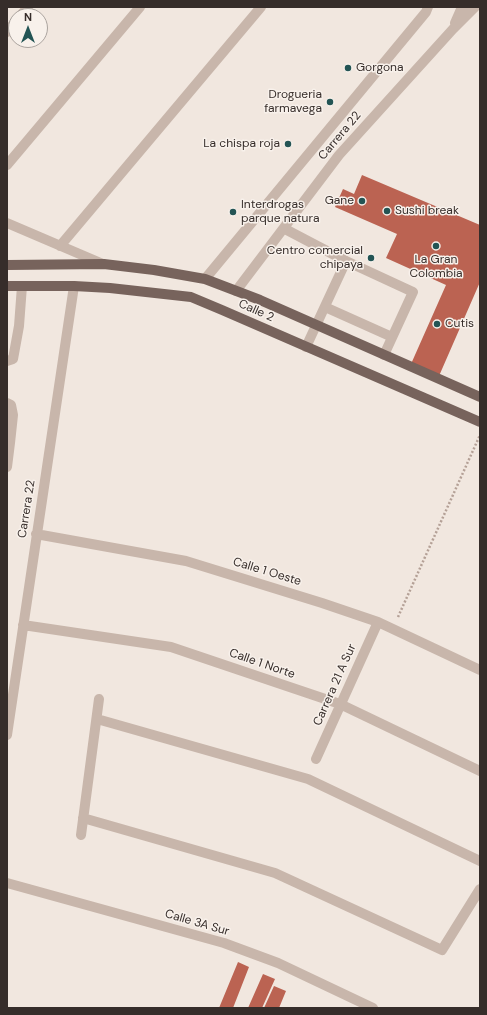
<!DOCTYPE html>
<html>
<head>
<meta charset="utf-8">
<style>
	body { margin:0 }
	#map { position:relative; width:487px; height:1015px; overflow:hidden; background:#f1e7df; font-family:"DM Sans",sans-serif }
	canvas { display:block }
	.frame { position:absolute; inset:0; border:8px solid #362d2a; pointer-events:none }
	.north { position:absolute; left:8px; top:8px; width:40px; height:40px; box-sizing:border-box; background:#f8f1eb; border:1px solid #aaa39e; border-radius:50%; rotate:0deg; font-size:11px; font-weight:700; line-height:16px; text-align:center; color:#362d2a }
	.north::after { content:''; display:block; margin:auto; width:14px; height:18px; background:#235454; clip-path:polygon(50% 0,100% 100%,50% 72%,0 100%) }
</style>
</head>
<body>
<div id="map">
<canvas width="487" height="1015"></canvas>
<div class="frame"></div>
<div class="north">N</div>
</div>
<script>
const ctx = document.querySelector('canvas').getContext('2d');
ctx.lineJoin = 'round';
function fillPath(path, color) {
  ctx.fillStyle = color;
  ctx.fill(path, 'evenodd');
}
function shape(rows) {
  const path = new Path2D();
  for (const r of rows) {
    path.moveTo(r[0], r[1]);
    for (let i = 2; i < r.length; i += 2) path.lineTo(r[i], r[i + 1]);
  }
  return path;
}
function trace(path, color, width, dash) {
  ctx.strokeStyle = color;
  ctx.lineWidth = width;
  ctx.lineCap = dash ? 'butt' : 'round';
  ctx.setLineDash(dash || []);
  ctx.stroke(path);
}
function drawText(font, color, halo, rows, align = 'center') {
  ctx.font = font + ' "DM Sans",sans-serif';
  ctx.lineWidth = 3;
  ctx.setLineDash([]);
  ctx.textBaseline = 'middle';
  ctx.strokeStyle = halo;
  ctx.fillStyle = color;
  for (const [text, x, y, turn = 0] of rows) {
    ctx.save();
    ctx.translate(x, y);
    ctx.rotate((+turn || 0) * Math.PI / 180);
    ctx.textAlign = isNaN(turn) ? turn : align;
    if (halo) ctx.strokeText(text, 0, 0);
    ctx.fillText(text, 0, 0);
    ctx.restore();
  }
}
const building = shape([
	[362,175,480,225,480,282,439,376,411,364,446,285,386,258,397,234,335,207,343,189,354,194],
	[238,962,249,967,233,1008,219,1008],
	[263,974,275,979,262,1008,248,1008],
	[274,986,286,991,279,1008,264,1008]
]);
const path = shape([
	[398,617,480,435]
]);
const minor = shape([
	[20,16,28,7],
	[455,23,462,7],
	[7,32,16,21],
	[7,165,140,7],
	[7,223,103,264],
	[285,229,346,261,413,292,384,355],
	[60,246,261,7],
	[205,279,426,12,428,7],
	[236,291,339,155,453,29,475,7],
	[325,307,392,337],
	[306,347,346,261],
	[7,361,13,359,19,326,22,286],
	[7,403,11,405,13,415,10,443],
	[7,442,10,443,7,467],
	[36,534,186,561,322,603,378,622,480,670],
	[23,625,171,647,340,704,480,771],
	[97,719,308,779,480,861],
	[7,735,74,286],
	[316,759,378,622],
	[83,818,275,873,442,950,480,889],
	[81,835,99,699],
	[7,883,224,943,278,963,373,1008]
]);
const major = shape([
	[7,265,104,264,154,270,205,279,260,300,480,397],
	[7,286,74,286,110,288,191,297,222,310,480,422]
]);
const markers = [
	[348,68,4,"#235454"],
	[330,102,4,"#235454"],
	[288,144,4,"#235454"],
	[362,201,4,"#235454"],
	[387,211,4,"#235454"],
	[233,212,4,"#235454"],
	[436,246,4,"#235454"],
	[371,258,4,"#235454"],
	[437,324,4,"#235454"]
];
const poiNames = [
	["Gorgona",356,68],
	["Drogueria",322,95,"right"],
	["farmavega",322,109,"right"],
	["La chispa roja",280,144,"right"],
	["Gane",354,201,"right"],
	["Interdrogas",241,205],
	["parque natura",241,219],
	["Sushi break",395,211],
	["Centro comercial",363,251,"right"],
	["chipaya",363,265,"right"],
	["La Gran",436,260,"center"],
	["Colombia",436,274,"center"],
	["Cutis",445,324]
];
const streetNames = [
	["Carrera 22",340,136,-50],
	["Calle 2",256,311,24],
	["Carrera 22",27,509,-81],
	["Calle 1 Oeste",267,572,17],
	["Calle 1 Norte",262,664,19],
	["Carrera 21 A Sur",335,685,-66],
	["Calle 3A Sur",197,923,16]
];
fillPath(building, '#bb6352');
trace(path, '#b4a096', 2.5, [2, 2]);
trace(minor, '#c8b6ab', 10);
trace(major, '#77635c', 10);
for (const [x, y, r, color] of markers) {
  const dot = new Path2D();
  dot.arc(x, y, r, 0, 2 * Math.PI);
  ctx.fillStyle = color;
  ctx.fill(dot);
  trace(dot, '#f8f1eb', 1.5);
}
drawText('12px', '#362d2a', '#f8f1eb', poiNames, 'left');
drawText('12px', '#362d2a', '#f8f1eb', streetNames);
</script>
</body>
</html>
